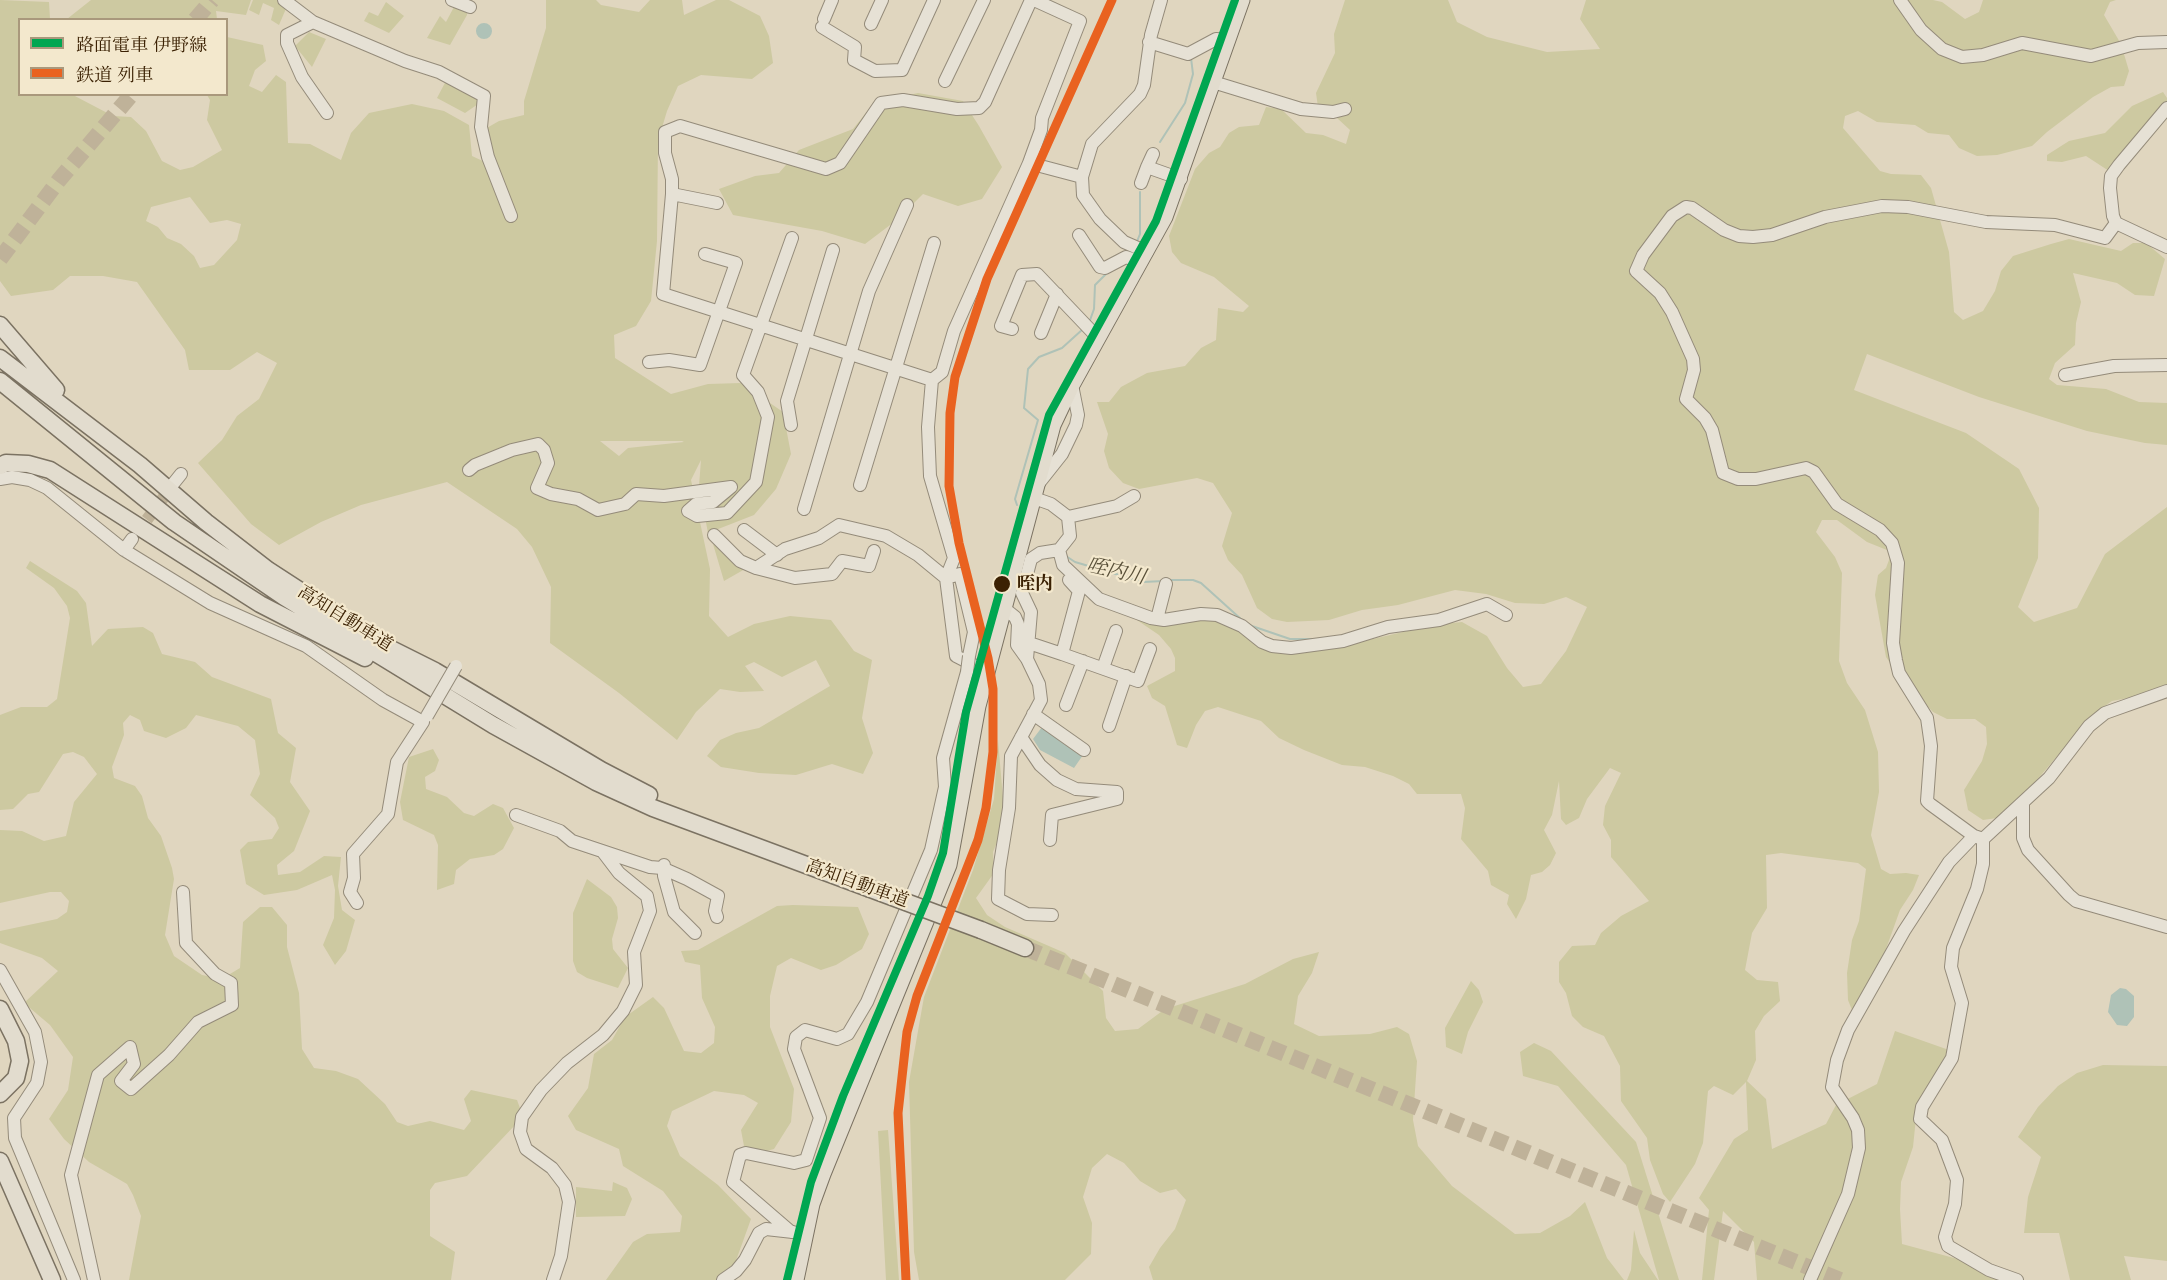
<!DOCTYPE html>
<html>
<head>
<meta charset="utf-8">
<style>
	body { margin:0 }
	#map { position:relative; width:2167px; height:1280px; overflow:hidden; background:#e0d6bf; font-family:"Old Standard TT","Noto Serif JP",serif }
	canvas { display:block }
	.legend { position:absolute; left:18px; top:18px; width:210px; height:78px; box-sizing:border-box; background:#f3e8cd; border:2px solid #a9987c; margin:0; padding:8px 10px; list-style:none; font-size:18px; color:#3b2103 }
	.legend li { display:flex; align-items:center; gap:12px; height:30px }
	.legend b { width:30px; border:2px solid #a9987c }
</style>
</head>
<body>
<div id="map">
<canvas width="2167" height="1280"></canvas>
<ul class="legend">
<li><b style="height:8px;background:#00a651"></b>路面電車 伊野線</li>
<li><b style="height:8px;background:#e96220"></b>鉄道 列車</li>
</ul>
</div>
<script>
const ctx = document.querySelector('canvas').getContext('2d');
ctx.lineJoin = 'round';
function fillPath(path, color) {
  ctx.fillStyle = color;
  ctx.fill(path, 'evenodd');
}
function shape(rows) {
  const path = new Path2D();
  for (const r of rows) {
    if (r.length === 3) {
      path.moveTo(r[0] + r[2], r[1]);
      path.arc(r[0], r[1], r[2], 0, 2 * Math.PI);
      continue;
    }
    path.moveTo(r[0], r[1]);
    for (let i = 2; i < r.length; i += 2) path.lineTo(r[i], r[i + 1]);
  }
  return path;
}
function trace(path, color, width, dash) {
  ctx.strokeStyle = color;
  ctx.lineWidth = width;
  ctx.lineCap = dash ? 'butt' : 'round';
  ctx.setLineDash(dash || []);
  ctx.stroke(path);
}
function drawText(font, color, halo, rows, align = 'center') {
  ctx.font = font + ' "Old Standard TT","Noto Serif JP",serif';
  ctx.lineWidth = 4.5;
  ctx.setLineDash([]);
  ctx.textBaseline = 'middle';
  ctx.strokeStyle = halo;
  ctx.fillStyle = color;
  for (const [text, x, y, turn = 0] of rows) {
    ctx.save();
    ctx.translate(x, y);
    ctx.rotate((+turn || 0) * Math.PI / 180);
    ctx.textAlign = isNaN(turn) ? turn : align;
    if (halo) ctx.strokeText(text, 0, 0);
    ctx.fillText(text, 0, 0);
    ctx.restore();
  }
}
const green = shape([
	[0,0,49,2,50,19,20,20,20,94,73,95,113,116,131,117,146,131,162,161,180,170,193,167,222,150,207,120,210,100,207,95,226,94,227,37,263,45,266,61,255,70,249,86,262,92,276,75,286,82,288,143,310,144,341,160,351,133,369,113,412,104,444,111,469,125,472,156,487,163,485,129,499,121,524,115,524,101,546,28,546,0,596,0,601,5,639,12,650,0,682,0,684,15,716,0,729,0,760,16,769,36,773,63,752,79,701,75,678,86,667,111,658,141,657,241,651,301,636,326,614,335,615,358,671,394,708,384,741,383,783,412,791,454,776,489,754,515,708,533,699,486,701,460,691,480,710,569,709,616,728,637,754,624,790,616,831,620,854,651,872,660,862,718,873,753,863,774,832,764,796,775,759,773,721,767,707,756,720,740,736,733,759,728,830,686,816,660,782,677,754,662,745,666,764,691,740,692,720,689,696,712,677,740,619,693,550,643,551,587,532,547,517,529,447,482,361,505,321,522,279,545,251,524,198,463,222,440,237,416,259,399,277,363,257,352,230,370,189,370,185,350,137,282,103,276,70,276,53,290,11,296,0,281],
	[190,197,210,223,227,220,241,224,237,240,214,265,200,268,194,256,181,244,167,238,158,227,146,221,151,207],
	[600,441,682,441,684,442,628,448,619,456],
	[91,0,251,0,246,15,216,11,217,19,67,19],
	[253,0,282,0,288,4,279,25,271,20,274,8,263,3,259,15,249,10],
	[1345,0,1448,0,1457,22,1487,37,1547,52,1600,49,1580,19,1586,0,1933,0,1942,2,1965,19,1979,12,1983,0,2116,0,2110,2,2104,15,2121,44,2129,71,2124,86,2111,87,2093,97,2047,132,2032,146,1997,155,1977,156,1959,148,1949,135,1928,133,1915,125,1877,122,1858,111,1845,116,1843,128,1880,171,1891,174,1921,175,1931,188,1949,252,1954,312,1963,320,1983,311,1995,291,2001,271,2013,256,2051,244,2069,239,2121,251,2133,243,2146,243,2165,259,2154,296,2135,295,2117,283,2073,273,2081,302,2076,323,2075,345,2055,363,2049,379,2057,385,2106,389,2139,402,2167,403,2167,445,2145,443,2087,431,1979,397,1867,354,1854,390,1966,433,2019,469,2039,508,2038,558,2018,607,2034,622,2077,608,2105,554,2167,507,2167,687,2154,693,2112,701,2092,715,2031,787,1997,818,1983,820,1968,810,1964,790,1982,761,1987,744,1986,727,1975,719,1947,719,1933,712,1899,676,1886,657,1875,595,1878,575,1886,568,1892,552,1867,542,1837,520,1822,520,1816,532,1835,557,1842,573,1839,661,1847,683,1865,710,1878,752,1879,792,1871,835,1881,869,1890,874,1906,873,1919,875,1913,890,1900,910,1868,999,1852,1010,1848,1000,1847,973,1852,940,1859,921,1866,869,1858,863,1781,853,1766,855,1767,908,1752,933,1745,970,1757,980,1778,982,1780,1001,1764,1016,1755,1031,1756,1060,1747,1081,1766,1099,1772,1149,1826,1124,1836,1105,1877,1084,1895,1031,1949,1050,1947,1060,1930,1082,1916,1118,1913,1147,1901,1182,1900,1209,1902,1244,1980,1265,1999,1280,1757,1280,1754,1242,1723,1211,1714,1280,1702,1280,1709,1210,1699,1198,1734,1139,1748,1130,1746,1082,1733,1095,1714,1086,1708,1091,1703,1143,1695,1164,1670,1202,1663,1194,1650,1160,1647,1138,1621,1101,1620,1066,1604,1036,1583,1027,1572,1016,1566,993,1559,982,1559,962,1572,946,1595,945,1601,933,1621,916,1649,901,1611,857,1611,840,1603,825,1605,806,1621,773,1610,768,1587,799,1579,818,1566,825,1561,819,1559,781,1552,815,1544,830,1556,853,1550,865,1542,872,1531,875,1526,899,1516,919,1507,904,1509,895,1491,885,1488,871,1461,839,1465,808,1461,794,1417,794,1409,784,1393,776,1365,767,1342,765,1304,750,1279,738,1261,721,1218,707,1205,711,1196,725,1187,748,1177,745,1165,706,1152,698,1147,686,1175,671,1175,658,1171,649,1159,635,1128,614,1167,626,1185,620,1215,616,1261,645,1347,645,1433,625,1462,622,1487,636,1507,668,1523,687,1541,684,1566,651,1587,607,1566,597,1544,604,1515,603,1486,594,1455,590,1398,605,1362,610,1329,620,1287,622,1272,619,1257,608,1242,575,1228,560,1222,546,1232,513,1213,483,1197,478,1139,489,1123,483,1109,468,1104,451,1108,434,1097,402,1109,402,1121,387,1147,373,1185,366,1201,348,1216,340,1218,308,1243,312,1249,306,1214,277,1181,263,1172,252,1169,236,1195,169,1209,153,1220,147,1229,133,1239,127,1259,125,1266,107,1281,109,1306,133,1323,135,1346,144,1350,130,1337,118,1318,107,1316,93,1335,53,1334,34],
	[386,2,404,16,389,33,364,21,369,12,378,16],
	[455,5,467,10,467,15,450,45,427,38,440,16,446,22],
	[309,32,326,39,312,67,295,46],
	[447,79,481,102,465,113,437,98],
	[2163,92,2167,98,2167,107,2144,126,2140,148,2109,171,2086,156,2062,162,2047,161,2047,155,2069,141,2105,133,2132,106],
	[918,93,963,101,979,126,1002,167,982,199,958,206,923,194,898,219,865,244,822,231,733,215,719,189,755,176,779,173,799,150,853,129,874,103],
	[713,544,737,561,745,569,724,581],
	[30,561,77,591,86,603,92,646,108,629,143,627,153,633,162,654,195,662,212,677,271,699,278,733,296,748,290,782,310,811,294,851,277,865,278,875,300,872,324,856,341,857,338,886,342,910,355,920,346,951,335,965,323,945,334,918,335,890,332,875,297,890,264,895,246,884,240,850,248,842,272,839,279,828,275,818,250,795,260,774,255,740,238,726,196,715,186,728,166,738,144,731,140,720,130,715,123,723,124,735,112,767,114,778,135,786,142,796,148,818,161,836,172,868,174,879,165,935,174,956,202,975,218,978,230,974,240,968,243,922,260,907,272,907,287,925,287,947,299,993,302,1049,314,1068,336,1071,358,1079,385,1104,397,1122,408,1126,430,1121,464,1130,471,1121,464,1099,471,1090,517,1100,521,1111,516,1124,467,1176,435,1183,430,1190,430,1236,455,1252,451,1280,129,1280,141,1216,133,1195,127,1184,89,1162,64,1139,49,1119,68,1090,73,1057,50,1025,24,1003,58,971,42,958,0,943,0,931,57,919,67,912,69,901,61,892,50,892,0,903,0,830,22,831,44,841,66,836,74,802,97,774,84,757,73,752,63,754,39,792,28,794,13,809,0,810,0,715,21,707,47,707,57,699,70,618,67,606,54,588,26,568],
	[998,740,1005,822,993,852,994,873,976,898,987,915,1005,927,1065,953,1103,991,1106,1018,1115,1031,1138,1029,1165,1009,1245,984,1293,959,1319,952,1312,973,1298,996,1294,1024,1319,1036,1370,1034,1397,1027,1409,1034,1417,1061,1413,1120,1418,1146,1452,1186,1515,1234,1540,1233,1570,1216,1585,1202,1607,1258,1624,1280,1153,1280,1149,1267,1160,1248,1175,1229,1186,1200,1176,1189,1160,1193,1140,1181,1124,1163,1107,1154,1092,1168,1083,1197,1092,1223,1091,1254,1065,1280,919,1280,914,1252,909,1082,924,997,973,870,994,799],
	[433,749,439,760,435,771,425,777,426,789,447,797,464,813,474,816,493,804,503,808,514,828,503,849,494,855,470,859,456,870,454,884,437,890,438,845,434,835,403,820,400,802,409,757],
	[587,879,611,897,617,907,618,918,612,939,613,949,628,968,618,988,587,978,577,972,573,961,573,913],
	[793,905,858,907,869,934,862,949,836,965,821,970,791,958,777,966,770,996,770,1027,794,1089,791,1122,774,1149,759,1153,744,1146,741,1130,758,1103,744,1095,714,1091,672,1111,667,1126,680,1156,718,1185,751,1219,729,1280,606,1280,633,1242,647,1234,680,1232,682,1216,663,1191,623,1166,619,1149,576,1130,568,1116,588,1088,594,1054,612,1040,625,1017,653,997,664,1008,684,1051,701,1053,714,1043,715,1027,702,998,700,965,685,962,681,951,698,950,777,906],
	[1471,981,1479,990,1483,1002,1468,1032,1462,1054,1446,1047,1445,1028],
	[1534,1043,1551,1051,1636,1142,1679,1280,1659,1280,1626,1165,1558,1086,1523,1076,1520,1052],
	[2103,1065,2167,1066,2167,1261,2124,1256,2131,1280,2070,1280,2059,1233,2024,1233,2028,1197,2041,1157,2018,1137,2038,1107,2058,1086,2077,1073],
	[888,1130,899,1280,886,1280,878,1131],
	[613,1182,627,1188,632,1199,625,1216,576,1217,576,1187,612,1191],
	[1634,1230,1640,1253,1658,1280,1627,1280,1631,1270]
]);
const water = shape([
	[484,31,8],
	[1042,727,1083,755,1074,768,1040,750,1033,739],
	[2120,988,2126,989,2134,996,2134,1017,2127,1026,2117,1025,2108,1012,2111,995]
]);
const stream = shape([
	[1160,142,1185,103,1193,74,1191,58],
	[1136,244,1140,234,1140,192],
	[1089,323,1094,309,1095,285,1108,272],
	[1017,505,1015,499,1038,420,1024,408,1028,369,1039,357,1062,348,1083,329],
	[1066,556,1075,562,1143,582,1164,581],
	[1169,580,1193,580,1201,583,1242,620],
	[1249,625,1290,639,1313,639]
]);
const minorTunnel = shape([
	[136,534,173,485]
]);
const highwayTunnel = shape([
	[195,20,212,0],
	[0,259,59,180,132,94],
	[1025,948,1840,1280]
]);
const minor = shape([
	[284,0,313,22,405,61,439,72,484,96,481,127,488,157,511,216],
	[452,0,470,7],
	[1900,0,1921,30,1942,49,1962,57,1983,55,2022,43,2091,56,2138,43,2167,42],
	[824,19,832,0],
	[313,22,287,35,287,43,302,77,327,113],
	[871,24,882,0],
	[822,27,855,47,854,60,875,71,902,70,934,0],
	[1149,42,1188,54,1216,39,1228,40],
	[945,81,984,0],
	[1213,82,1301,109,1333,112,1345,109],
	[2167,108,2119,165,2111,176,2110,188,2113,216,2116,223,2167,247],
	[1029,163,1041,130,1042,118,1080,21,1034,0],
	[1147,167,1153,154],
	[1082,177,1083,195,1100,219,1124,242,1147,252],
	[1141,183,1147,167,1181,179],
	[672,194,717,203],
	[2116,223,2105,238,2055,225,1986,222,1908,207,1882,206,1825,217,1772,235,1753,237,1739,236,1724,230,1692,208,1686,207,1672,216,1643,255,1636,271,1660,293,1672,312,1693,359,1694,370,1686,399,1705,418,1712,430,1723,473,1738,479,1756,479,1806,468,1814,472,1837,504,1880,530,1892,543,1898,563,1893,643,1896,660,1899,673,1927,718,1931,746,1927,801,1930,804,1974,836,1983,839,2049,778,2089,726,2105,713,2167,691],
	[1079,235,1100,267,1105,268,1126,257,1141,262],
	[1012,329,1001,326,1022,275,1037,274,1098,338],
	[1041,333,1057,294],
	[649,362,669,360,700,365,736,263,705,254],
	[2065,375,2114,366,2167,365],
	[932,380,663,294,672,194,672,179,665,153,665,132,680,126,826,169,840,163,881,103,903,100,957,109,979,108,985,102,1031,0],
	[791,425,787,401,833,250],
	[469,470,475,465,512,450,538,444,544,450,548,463,537,488,551,494,578,499,598,510,625,504,636,494,664,496,731,487,713,502,696,504,688,511,697,516,727,513,756,482,768,417,758,392,743,375,792,238],
	[0,479,12,477,30,480,47,488,124,550,132,539],
	[1039,483,1062,454,1076,425,1078,415,1072,385],
	[173,484,181,474],
	[860,485,934,243],
	[1034,498,1051,504,1068,517,1070,536,1059,550,1063,565,1099,599,1151,618,1164,620,1201,614,1217,615,1242,626,1262,642,1272,646,1291,648,1343,641,1388,627,1439,620,1487,604,1506,615],
	[804,509,869,291,907,205],
	[1068,517,1117,506,1134,496],
	[744,530,777,555],
	[714,535,740,561,756,568,785,549,819,538,839,525,886,536,918,555,946,578],
	[124,550,210,603,306,646,383,700,423,722,397,762,388,814,353,854,354,878,350,892,357,903],
	[756,568,795,578,832,574,842,561,869,566,874,551],
	[946,578,960,574,974,632,969,656],
	[1069,580,1079,591,1062,654,1138,681,1150,649],
	[1005,609,1015,617,1018,624,1017,645,1027,659,1039,684,1041,700,1011,756,1009,808,999,870,998,899,1027,914,1052,915],
	[1157,619,1166,584],
	[1029,643,1062,654],
	[1027,659,1031,612,1022,593,1031,559,1040,553,1059,550],
	[1103,668,1116,631],
	[987,672,956,656,946,578,954,558,930,476,928,427,932,380,942,372,954,331,1029,163,1082,177,1092,144,1140,94,1144,85,1151,35,1161,0],
	[1066,705,1083,661],
	[1033,714,1084,750],
	[1109,726,1126,676],
	[1021,737,1040,765,1057,780,1076,789,1117,792,1117,799,1052,815,1050,840],
	[2023,802,2023,838,2028,850,2069,895,2076,901,2167,927],
	[516,815,560,831,572,841,650,867,662,868,687,879,718,896,715,911,717,917],
	[1983,839,1983,864,1977,889,1953,948,1951,967,1962,1003,1952,1058,1922,1107,1920,1119,1942,1140,1957,1180,1955,1204,1945,1237,1948,1246,1989,1270,2017,1280],
	[664,865,664,876,674,912,695,933],
	[0,970,35,1032,41,1062,37,1083,14,1118,15,1138,74,1280],
	[791,1232,733,1182,740,1155,746,1153,794,1163,806,1160,820,1118,794,1049,796,1037,805,1030,837,1039,848,1034,867,1002,931,850,945,787,943,758,967,672],
	[94,1280,71,1175,98,1075,130,1047,134,1064,121,1081,131,1089,169,1055,198,1022,232,1005,231,983,215,974,186,943,183,892],
	[553,1280,561,1256,569,1202,565,1185,552,1168,526,1149,520,1132,522,1117,541,1090,567,1063,603,1035,623,1011,636,985,634,952,650,911,647,896,619,873,603,852],
	[723,1280,736,1271,745,1260,759,1233,766,1229,793,1232],
	[1810,1280,1848,1194,1859,1148,1858,1130,1853,1118,1832,1087,1837,1060,1848,1030,1904,931,1949,862,1974,836]
]);
const major = shape([
	[796,1280,812,1204,823,1174,949,865,978,706,1053,425,1072,385,1165,217,1242,0]
]);
const highway = shape([
	[0,325,56,390],
	[0,358,140,465,206,522,268,570,385,646,435,671,601,770,649,795],
	[0,381,174,522,284,597,493,725,596,782,653,808,868,888],
	[0,466,6,463,28,464,50,470,260,604,365,658],
	[981,930,1025,948],
	[0,1009,16,1041,20,1061,16,1078,0,1094],
	[0,1161,52,1280]
]);
const minorBridge = shape([
	[967,672,969,656],
	[427,716,456,666]
]);
const highwayBridge = shape([
	[868,888,981,930]
]);
const rail1 = shape([
	[906,1280,898,1113,907,1032,917,996,978,840,986,808,993,752,993,689,988,658,959,543,949,486,950,413,955,377,987,279,1112,0]
]);
const tram1 = shape([
	[787,1280,811,1182,843,1096,928,896,943,853,966,712,1049,415,1156,221,1235,0]
]);
const markers = [
	[1002,584,9,"#3b2103"]
];
const stopNames = [
	["咥内",1017,584]
];
const streetNames = [
	["高知自動車道",345,619,32],
	["高知自動車道",857,884,20]
];
const waterNames = [
	["咥内川",1116,572,13]
];
fillPath(green, '#cdc9a1');
fillPath(water, '#afc2b7');
trace(stream, '#afc2b7', 2);
trace(minorTunnel, '#bfb299', 12, [12, 6]);
trace(highwayTunnel, '#bfb299', 16, [16, 8]);
trace(minor, '#948b7a', 14);
trace(major, '#7b7262', 17);
trace(highway, '#7b7262', 19);
trace(minor, '#e6e1d5', 12);
trace(major, '#e2dcce', 15);
trace(highway, '#e2dcce', 16);
trace(minorBridge, '#948b7a', 14, []);
trace(highwayBridge, '#7b7262', 19, []);
trace(minorBridge, '#e6e1d5', 12);
trace(highwayBridge, '#e2dcce', 16);
trace(rail1, '#e96220', 9);
trace(tram1, '#00a651', 8);
for (const [x, y, r, color] of markers) {
  const dot = new Path2D();
  dot.arc(x, y, r, 0, 2 * Math.PI);
  ctx.fillStyle = color;
  ctx.fill(dot);
  trace(dot, '#f3e8cd', 2);
}
drawText('bold 18px', '#3b2103', '#f3e8cd', stopNames, 'left');
drawText('18px', '#3b2103', '#f3e8cd', streetNames);
drawText('italic 20px', '#584f38', '#f3e8cd', waterNames);
</script>
</body>
</html>
